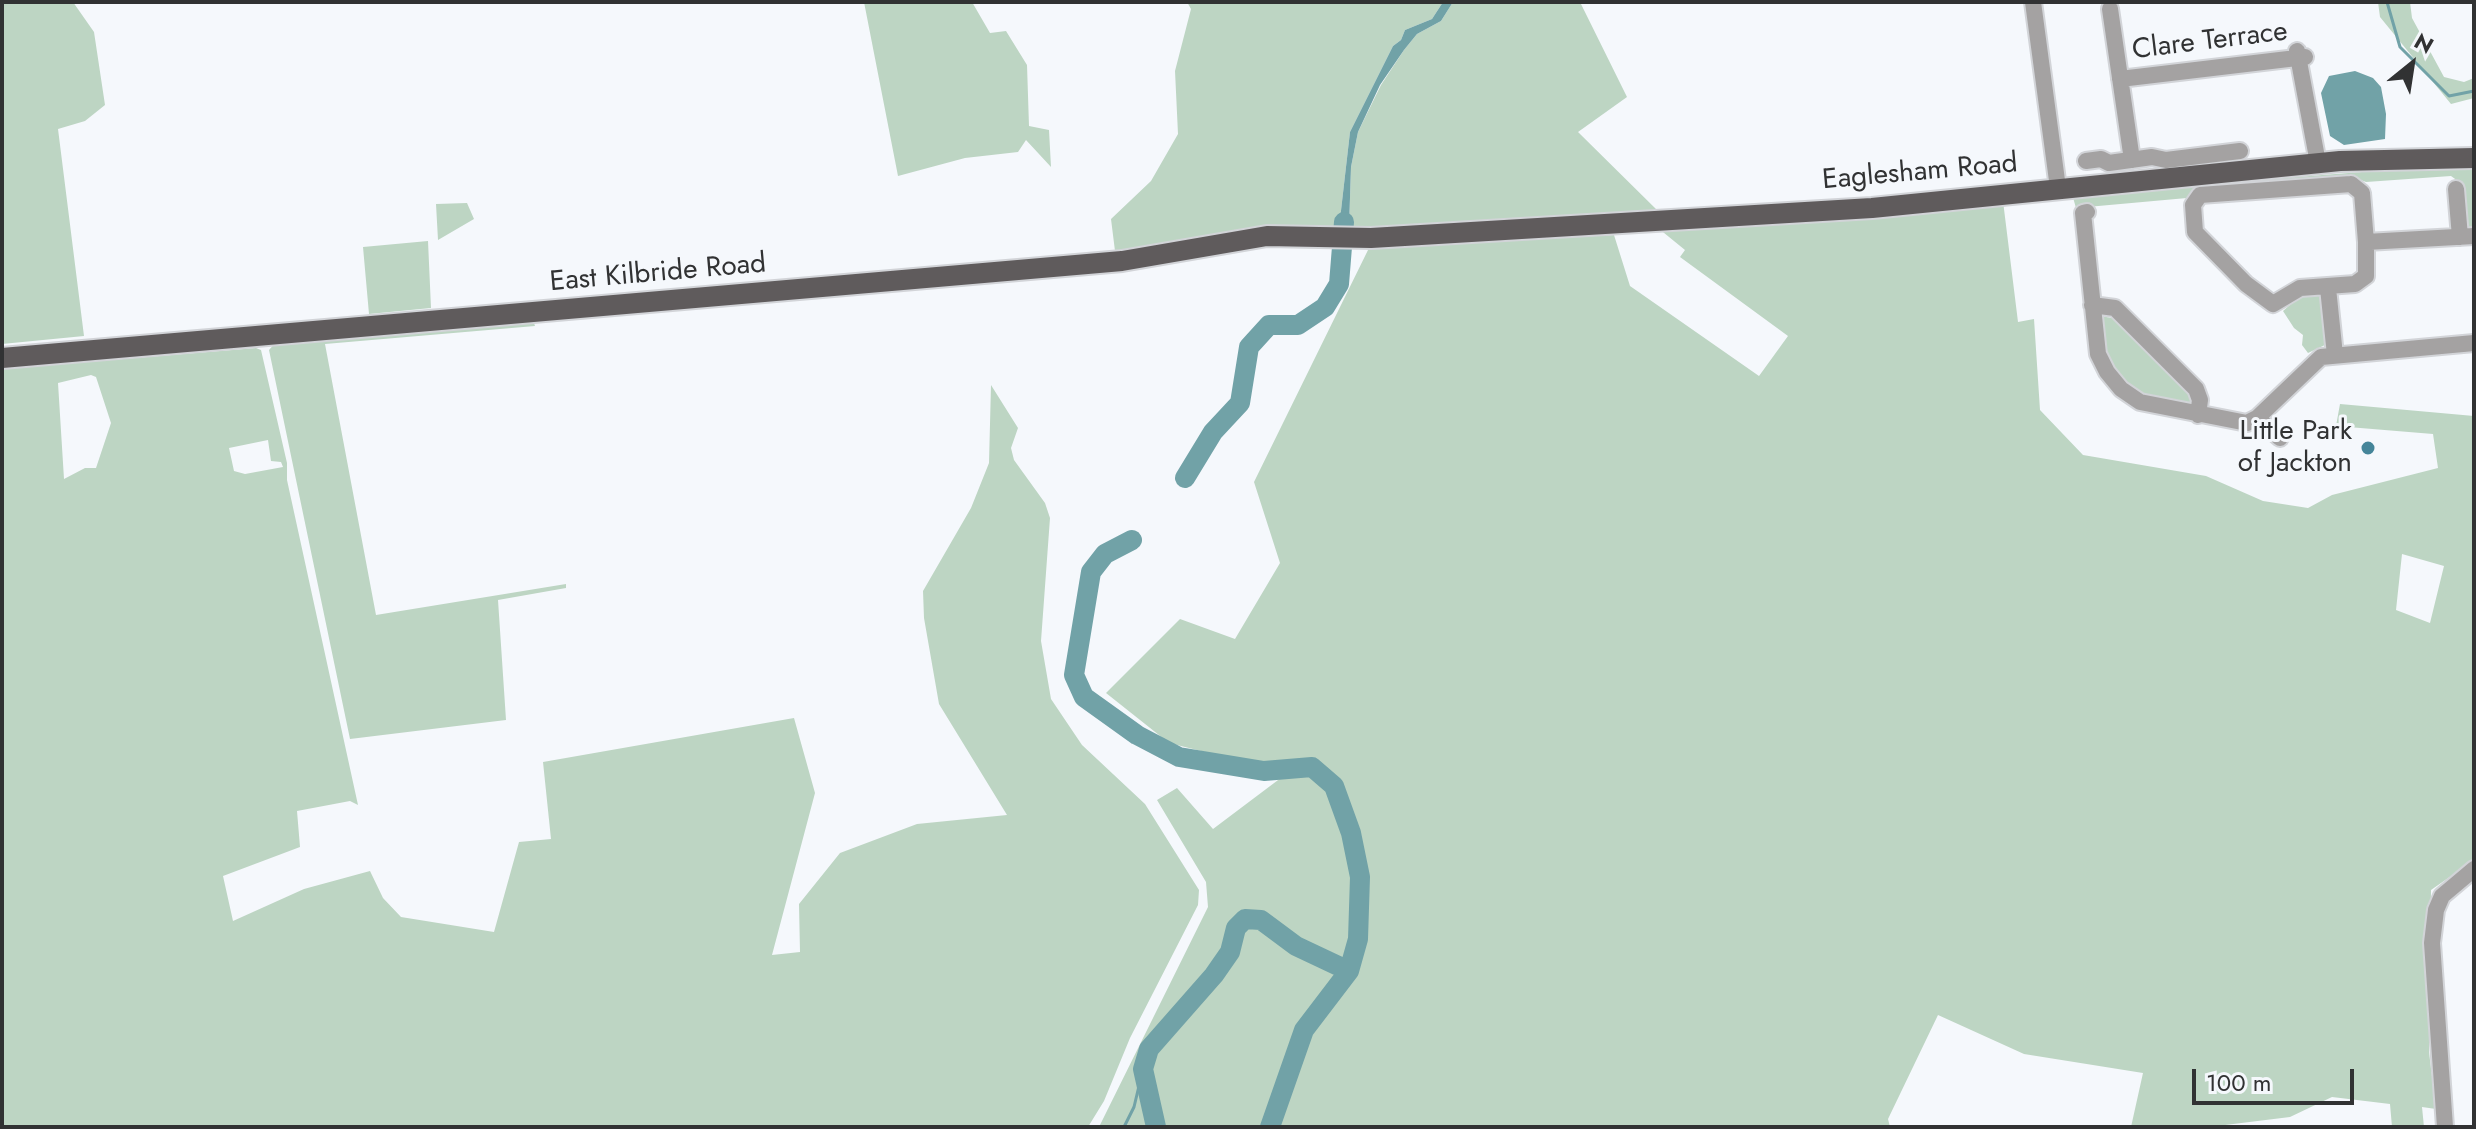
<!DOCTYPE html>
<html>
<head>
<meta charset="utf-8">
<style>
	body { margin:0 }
	#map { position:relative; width:2476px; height:1129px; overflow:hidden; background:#f5f8fc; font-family:Jost,sans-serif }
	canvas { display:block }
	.frame { position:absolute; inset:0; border:4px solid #313233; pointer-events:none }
	.north { position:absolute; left:2372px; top:24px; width:80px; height:80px; -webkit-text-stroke:6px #f5f8fc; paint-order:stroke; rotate:30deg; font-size:22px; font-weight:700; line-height:32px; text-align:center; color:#313233 }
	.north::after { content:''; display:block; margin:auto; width:28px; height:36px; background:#313233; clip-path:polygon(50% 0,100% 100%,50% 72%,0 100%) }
	.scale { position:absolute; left:2192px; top:1069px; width:162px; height:36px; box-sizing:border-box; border:4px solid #313233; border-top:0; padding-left:10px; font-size:24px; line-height:28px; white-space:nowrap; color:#313233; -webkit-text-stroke:6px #f5f8fc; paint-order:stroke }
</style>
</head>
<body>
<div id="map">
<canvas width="2476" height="1129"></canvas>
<div class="frame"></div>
<div class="north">N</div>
<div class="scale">100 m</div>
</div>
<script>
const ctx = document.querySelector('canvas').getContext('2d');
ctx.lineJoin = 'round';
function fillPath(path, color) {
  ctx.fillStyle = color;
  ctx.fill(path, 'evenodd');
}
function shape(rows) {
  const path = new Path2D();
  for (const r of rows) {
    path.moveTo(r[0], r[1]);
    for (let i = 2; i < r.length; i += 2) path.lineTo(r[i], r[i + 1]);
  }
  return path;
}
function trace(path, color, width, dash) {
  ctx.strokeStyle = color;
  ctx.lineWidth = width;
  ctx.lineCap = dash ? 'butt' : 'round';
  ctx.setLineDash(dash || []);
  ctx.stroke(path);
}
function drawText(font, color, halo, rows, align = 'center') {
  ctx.font = font + ' Jost,sans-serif';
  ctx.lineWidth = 6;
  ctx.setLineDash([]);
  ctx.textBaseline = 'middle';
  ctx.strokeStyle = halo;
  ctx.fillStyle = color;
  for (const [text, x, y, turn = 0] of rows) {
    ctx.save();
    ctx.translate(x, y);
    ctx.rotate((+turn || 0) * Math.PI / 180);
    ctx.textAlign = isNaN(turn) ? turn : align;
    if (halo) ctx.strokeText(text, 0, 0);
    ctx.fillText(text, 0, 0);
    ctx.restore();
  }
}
const green = shape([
	[2,2,73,2,94,32,105,105,85,121,58,129,84,336,2,344],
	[864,2,972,2,990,33,1006,31,1027,65,1029,126,1049,130,1051,167,1026,140,1018,152,965,158,898,176],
	[1187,2,1443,2,1432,19,1405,30,1401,40,1393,46,1350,132,1339,228,1259,227,1115,251,1111,219,1151,181,1178,134,1175,71,1191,9],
	[1453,2,1580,2,1627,97,1578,132,1657,210,1349,228,1351,167,1358,132,1381,85,1404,50,1417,34,1441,21],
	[2378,2,2410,2,2412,18,2444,77,2464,82,2474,78,2474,98,2451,104,2380,17],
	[2467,164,2474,165,2474,229,2465,229,2462,184,2451,176,2366,182,2353,177,2193,192,2187,198,2076,208,2072,194],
	[2003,201,2018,322,2034,319,2040,410,2083,455,2206,476,2263,501,2308,508,2332,495,2438,468,2433,434,2336,426,2340,404,2474,416,2474,860,2431,890,2429,1052,2436,1109,2422,1107,2424,1127,2392,1127,2390,1104,2332,1097,2290,1117,2209,1127,2131,1127,2143,1073,2024,1054,1938,1015,1888,1119,1890,1127,1099,1127,1208,907,1206,882,1157,800,1177,788,1213,829,1306,759,1253,764,1169,743,1106,693,1180,619,1235,639,1280,563,1254,482,1369,248,1614,235,1630,286,1759,376,1788,336,1680,257,1685,250,1658,228],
	[2402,554,2444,566,2430,623,2396,610],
	[467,203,474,219,438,240,436,204],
	[428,241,431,308,369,314,363,247],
	[2300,296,2323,296,2327,344,2308,353,2302,345,2303,335,2294,328,2283,311],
	[2101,316,2117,319,2192,394,2192,405,2153,399,2133,390,2115,373,2106,361],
	[534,323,535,326,325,344,376,615,566,584,566,588,498,600,506,720,350,739,269,350,276,342],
	[256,348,261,350,287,463,287,480,358,805,350,801,297,811,300,847,223,876,233,921,304,889,370,871,383,898,401,917,494,932,519,842,551,839,543,762,794,718,815,793,772,955,800,952,799,904,840,853,917,824,1007,815,939,704,924,618,923,591,971,508,989,463,991,385,1018,428,1011,448,1014,460,1045,503,1050,518,1041,641,1051,699,1082,745,1145,804,1199,890,1198,905,1130,1038,1104,1101,1088,1127,2,1127,2,369],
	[91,375,96,377,111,423,96,468,85,468,64,479,58,383],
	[268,440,271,461,281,462,283,467,245,474,234,471,229,448]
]);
const water = shape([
	[1443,2,1453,2,1441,21,1417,34,1404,50,1380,85,1358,132,1351,167,1349,228,1339,228,1350,132,1393,46,1401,40,1405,30,1432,19],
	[2355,71,2373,78,2381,87,2386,114,2385,139,2344,145,2330,136,2321,93,2329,76]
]);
const stream = shape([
	[2387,2,2400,47,2449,96,2474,91],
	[1124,1127,1134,1107,1143,1069]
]);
const river = shape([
	[1185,478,1213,432,1240,403,1249,347,1269,325,1298,325,1325,307,1339,284,1344,222],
	[1132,540,1105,554,1091,572,1074,675,1084,697,1137,735,1179,757,1264,771,1312,767,1334,786,1351,833,1360,877,1358,939,1349,971,1304,1030,1270,1127],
	[1156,1127,1143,1069,1149,1049,1214,975,1230,952,1236,928,1245,919,1261,920,1296,946,1349,971]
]);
const minor = shape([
	[2033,2,2058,188],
	[2110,9,2132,160],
	[2297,51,2318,163],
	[2120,79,2305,57],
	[2086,161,2101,159,2109,163,2152,157,2166,160,2240,151],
	[2351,184,2362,193,2366,242,2366,276,2355,284,2300,288,2273,304,2246,284,2195,232,2193,205,2200,195,2351,184],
	[2456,189,2460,237],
	[2087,212,2083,213,2098,354,2107,372,2121,389,2140,402,2247,423,2257,418,2321,357,2474,343],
	[2366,242,2474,236],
	[2328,288,2335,355],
	[2092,305,2115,308,2196,389,2200,400,2198,415],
	[2257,418,2280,438],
	[2445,1127,2432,943,2436,910,2442,896,2474,869]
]);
const major = shape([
	[2,358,1122,261,1267,236,1371,238,1872,208,2340,161,2474,158]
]);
const markers = [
	[2368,448,8,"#458599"]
];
const streetNames = [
	["Clare Terrace",2210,42,-7],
	["Eaglesham Road",1920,173,-5],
	["East Kilbride Road",658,274,-5]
];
const poiNames = [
	["Little Park",2352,432],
	["of Jackton",2352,464]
];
fillPath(green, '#bdd5c3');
fillPath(water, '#71a2a7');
trace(stream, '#71a2a7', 3);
trace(river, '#71a2a7', 20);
trace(minor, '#d2d4d8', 20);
trace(major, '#d2d4d8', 24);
trace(minor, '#a4a2a2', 16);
trace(major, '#5f5b5c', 20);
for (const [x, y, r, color] of markers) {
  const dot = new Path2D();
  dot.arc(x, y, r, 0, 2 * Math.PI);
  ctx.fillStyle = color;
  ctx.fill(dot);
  trace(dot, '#f5f8fc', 3);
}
drawText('28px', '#313233', '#f5f8fc', streetNames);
drawText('28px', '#313233', '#f5f8fc', poiNames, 'right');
</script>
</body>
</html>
